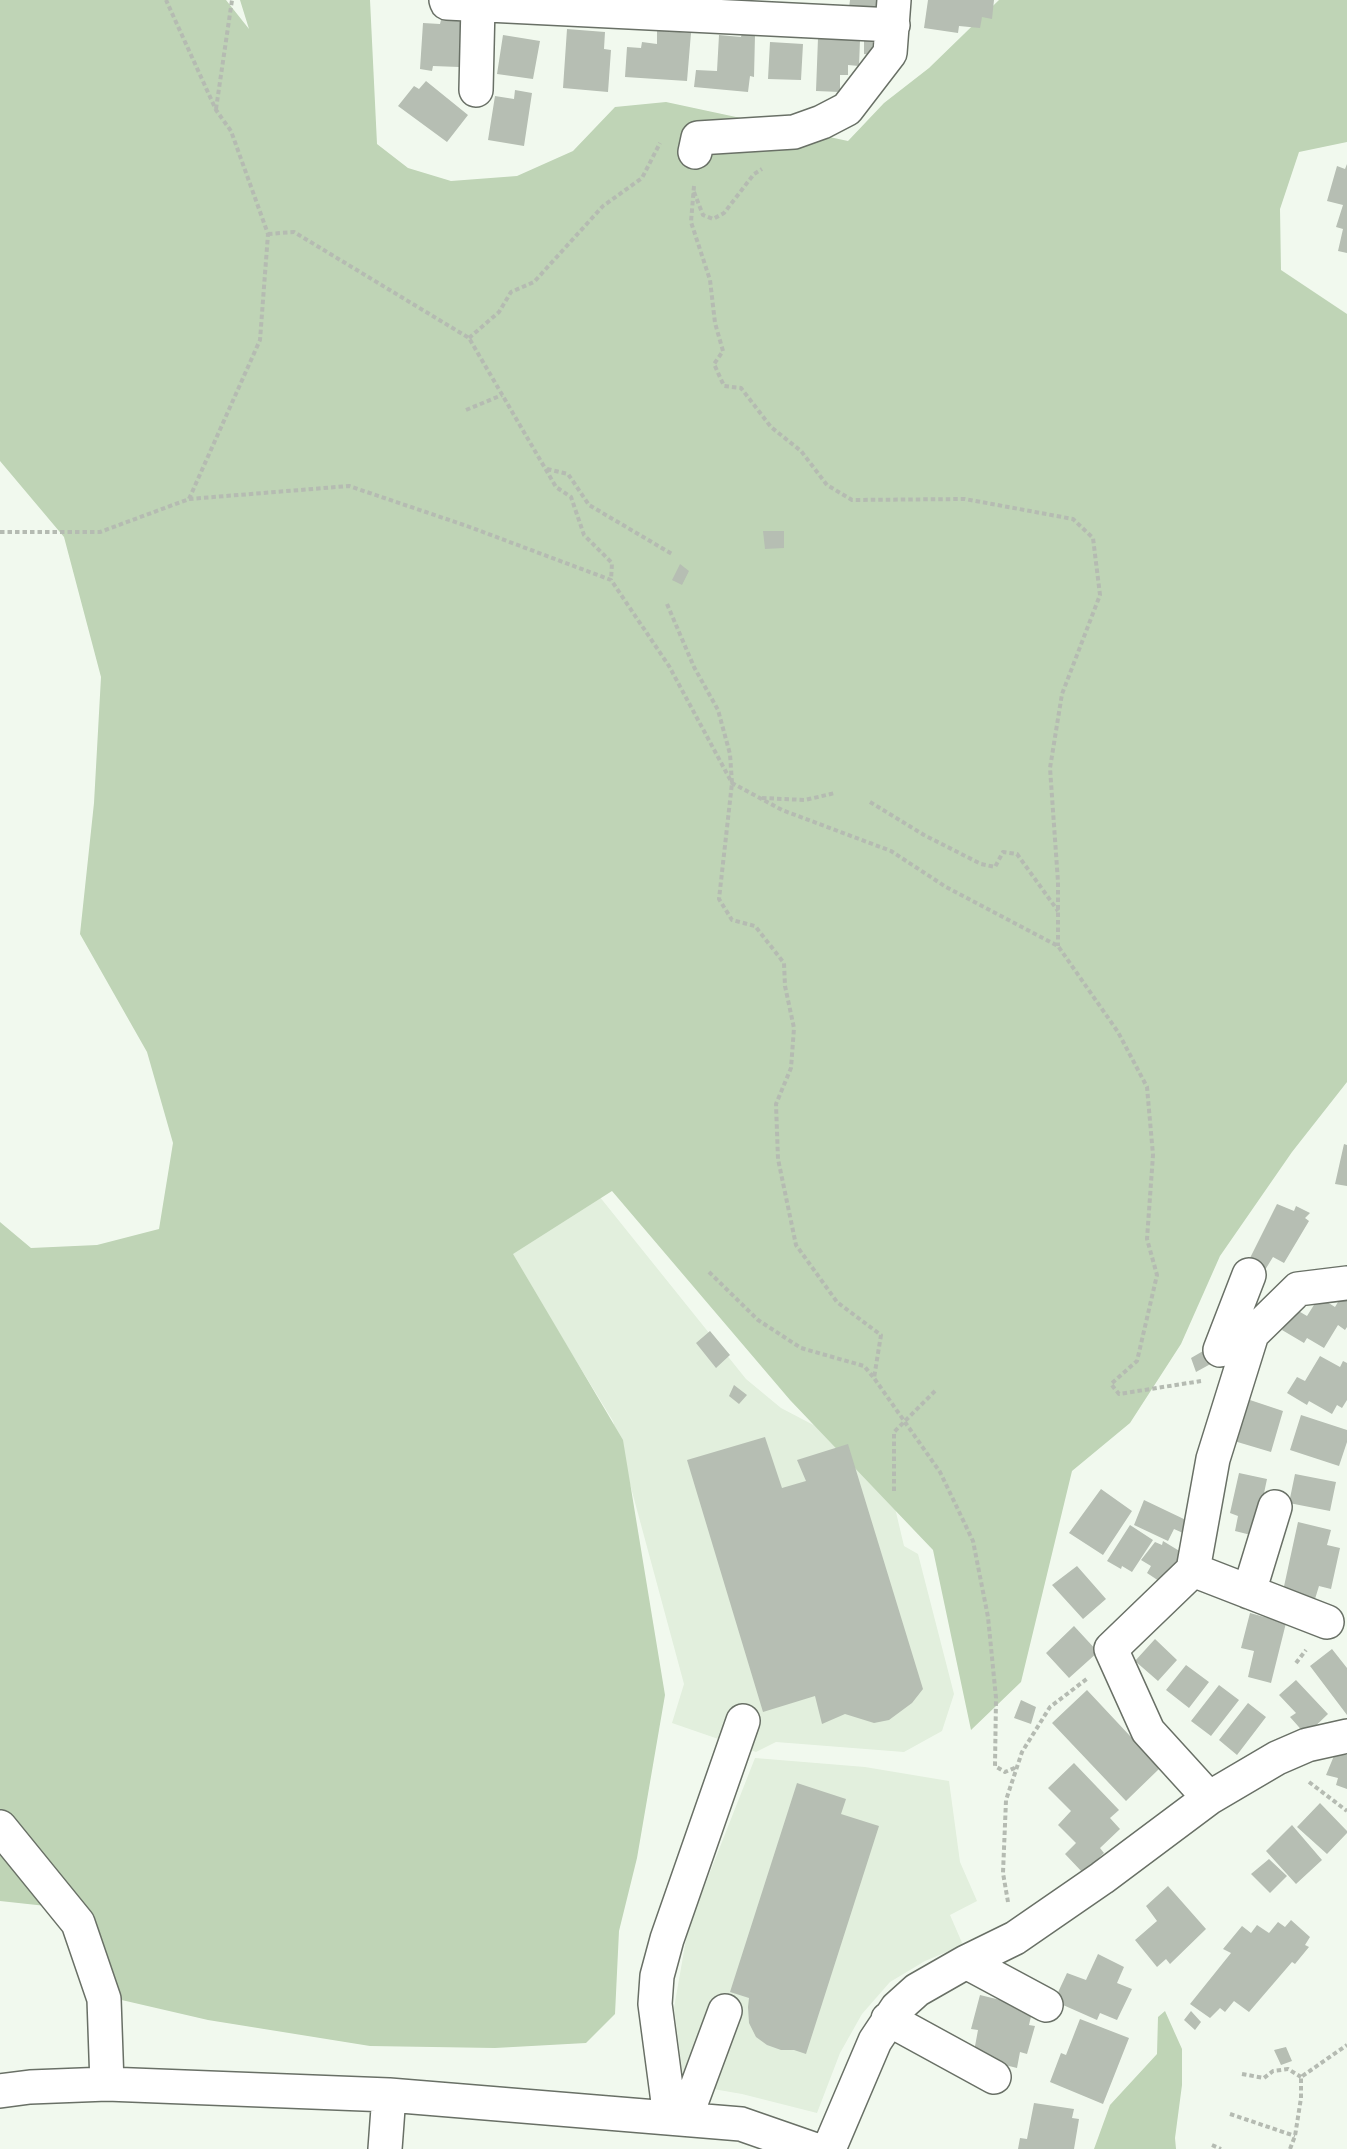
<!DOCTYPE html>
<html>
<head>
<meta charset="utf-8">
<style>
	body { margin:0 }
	canvas { display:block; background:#f1f9ee }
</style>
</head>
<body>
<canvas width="1347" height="2149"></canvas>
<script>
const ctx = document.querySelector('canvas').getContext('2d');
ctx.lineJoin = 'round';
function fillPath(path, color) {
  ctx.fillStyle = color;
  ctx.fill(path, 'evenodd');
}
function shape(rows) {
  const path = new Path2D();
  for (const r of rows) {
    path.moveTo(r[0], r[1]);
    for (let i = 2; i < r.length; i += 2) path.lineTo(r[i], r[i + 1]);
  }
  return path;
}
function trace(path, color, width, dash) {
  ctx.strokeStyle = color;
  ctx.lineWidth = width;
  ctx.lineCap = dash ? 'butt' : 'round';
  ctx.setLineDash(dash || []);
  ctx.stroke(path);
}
const built = shape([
	[583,1176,746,1379,781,1408,846,1442,891,1491,904,1546,918,1554,954,1694,942,1731,904,1752,776,1742,756,1752,672,1723,684,1684,613,1421,493,1225],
	[755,1758,865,1767,949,1781,960,1862,977,1901,950,1915,963,1945,925,1961,890,1982,862,2014,840,2053,817,2113,742,2094,684,2084,674,2008,688,1928]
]);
const green = shape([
	[0,0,226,0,249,29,240,0,370,0,377,144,408,168,451,181,517,176,573,151,615,107,666,102,848,141,884,103,929,68,999,0,1347,0,1347,142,1299,152,1280,209,1281,270,1347,314,1347,1082,1292,1152,1220,1256,1181,1344,1130,1423,1072,1471,1021,1682,971,1730,933,1550,790,1400,612,1191,513,1254,623,1440,665,1695,637,1858,619,1931,615,2014,586,2043,495,2048,370,2046,208,2020,113,1998,46,1906,0,1901,0,1222,31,1248,97,1245,159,1229,173,1143,147,1052,80,934,94,803,101,677,64,537,0,461],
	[1165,2011,1182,2049,1182,2085,1175,2138,1176,2149,1094,2149,1110,2105,1157,2054,1158,2017]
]);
const building = shape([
	[850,0,880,0,880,9,849,8],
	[928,0,994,0,992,19,982,17,980,28,959,26,958,33,924,28],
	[441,20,462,20,459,67,433,66,432,71,420,69,423,23,440,24],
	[567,29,605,32,604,49,611,50,608,92,563,88],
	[657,30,691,33,687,81,625,77,627,47,641,48,642,42,657,44],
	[742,33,755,35,754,77,750,76,748,92,694,87,696,70,717,71,719,35,741,37],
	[503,35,540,41,533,79,497,74],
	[818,38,860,40,859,66,848,65,848,75,840,75,840,92,816,91],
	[864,39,873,40,872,55,864,54],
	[770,42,803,44,801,80,768,79],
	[426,81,468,115,447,142,398,106,414,86,419,89],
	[515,90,532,93,524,146,488,140,495,96,514,99],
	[1347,164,1347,253,1338,251,1343,229,1336,227,1343,205,1327,201,1337,166,1345,169],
	[763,531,784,531,784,548,765,549],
	[680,564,689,571,682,585,672,580],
	[1344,1144,1347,1145,1347,1186,1335,1184],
	[1277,1204,1294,1211,1296,1206,1310,1213,1305,1218,1309,1221,1284,1263,1273,1257,1265,1270,1249,1260],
	[1319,1297,1335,1307,1341,1297,1347,1301,1347,1327,1345,1330,1338,1325,1324,1348,1307,1338,1304,1343,1282,1330,1295,1309,1307,1316],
	[710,1331,730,1355,716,1368,696,1343],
	[1210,1347,1216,1361,1196,1372,1191,1358],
	[1320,1356,1340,1367,1343,1361,1347,1363,1347,1400,1342,1408,1337,1405,1332,1414,1309,1401,1307,1405,1287,1393,1297,1377,1305,1381],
	[734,1385,747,1395,739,1404,729,1396],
	[1247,1399,1283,1411,1271,1452,1234,1441],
	[1301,1415,1347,1430,1347,1442,1339,1466,1290,1450],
	[765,1437,782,1488,806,1481,797,1460,848,1444,923,1689,912,1703,889,1720,874,1723,845,1714,822,1724,815,1696,763,1712,687,1460],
	[1239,1473,1267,1479,1255,1536,1235,1531,1238,1516,1230,1513],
	[1295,1474,1336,1482,1330,1511,1289,1503],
	[1101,1489,1132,1511,1103,1555,1069,1533],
	[1144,1500,1188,1521,1183,1533,1174,1529,1168,1541,1134,1525],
	[1298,1522,1331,1530,1327,1545,1340,1548,1331,1589,1319,1586,1315,1599,1283,1591],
	[1130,1525,1153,1540,1132,1572,1122,1566,1121,1569,1107,1561],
	[1163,1541,1186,1555,1165,1585,1147,1573,1151,1566,1141,1560,1155,1542,1162,1545],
	[1077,1566,1106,1599,1083,1619,1052,1585],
	[1250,1613,1286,1623,1271,1683,1248,1677,1254,1651,1241,1648],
	[1074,1626,1098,1652,1069,1678,1046,1653],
	[1155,1639,1177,1660,1158,1681,1135,1661],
	[1332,1649,1347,1668,1347,1715,1310,1666],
	[1186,1665,1209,1682,1189,1708,1166,1690],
	[1296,1680,1328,1714,1306,1735,1290,1717,1296,1713,1279,1695],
	[1219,1685,1239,1700,1211,1736,1191,1721],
	[1087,1690,1160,1768,1126,1801,1052,1723],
	[1021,1700,1036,1707,1031,1724,1014,1718],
	[1248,1703,1266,1717,1237,1755,1219,1740],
	[1336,1751,1347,1755,1347,1789,1336,1785,1338,1778,1326,1775],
	[1074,1763,1119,1810,1110,1818,1120,1829,1100,1848,1104,1853,1083,1873,1065,1854,1076,1843,1058,1825,1071,1811,1048,1788],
	[797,1783,846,1799,841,1814,879,1826,806,2054,794,2050,781,2050,767,2045,756,2037,749,2023,748,2007,749,1998,730,1992],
	[1320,1803,1347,1831,1347,1833,1327,1854,1297,1827],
	[1292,1825,1322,1860,1296,1884,1266,1851],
	[1269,1859,1287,1876,1270,1893,1251,1874],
	[1168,1886,1206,1929,1170,1964,1166,1959,1157,1967,1135,1940,1157,1921,1146,1906],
	[1291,1920,1310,1937,1305,1945,1309,1947,1295,1964,1292,1962,1249,2012,1234,2001,1225,2012,1220,2008,1210,2018,1190,2004,1231,1953,1223,1949,1242,1926,1251,1933,1257,1925,1269,1933,1278,1922,1285,1927],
	[1098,1954,1124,1967,1117,1983,1132,1989,1117,2020,1100,2013,1097,2020,1054,2001,1067,1973,1086,1980],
	[980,1995,1033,2008,1029,2025,1035,2026,1027,2054,1020,2052,1017,2068,973,2057,978,2030,971,2029],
	[1191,2011,1201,2022,1195,2030,1184,2020],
	[1080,2019,1129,2038,1103,2104,1050,2082,1061,2053,1066,2055],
	[1286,2047,1292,2061,1281,2065,1274,2050],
	[1034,2103,1074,2109,1072,2118,1079,2119,1074,2149,1018,2149,1020,2138,1027,2139]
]);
const path = shape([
	[216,109,232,0],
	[694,186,691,222,710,280,715,323,723,351,714,364,724,386,741,388,771,427,801,451,827,485,852,500,965,499,1073,519,1093,538,1100,595,1062,694,1050,768,1058,882,1058,946],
	[694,192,703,215,713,219,724,213,754,174,762,169],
	[268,234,294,232,469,338,556,487,571,497,584,535,612,563,611,580],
	[469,338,499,312,511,292,534,282,603,206,642,178,660,143],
	[466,410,502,395],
	[547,469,568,474,589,505,672,554],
	[189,499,349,486,467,526,611,580,669,666,732,783,782,810,891,851,946,887,1058,946,1118,1032,1147,1087,1153,1155,1147,1239,1157,1275,1137,1361,1111,1384,1119,1394,1201,1381],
	[0,532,100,532,189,499,260,340,268,234,231,131,216,110,166,0],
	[667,604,694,667,718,710,730,754,732,783,719,899,732,920,755,926,784,963,785,986,794,1028,791,1068,776,1104,778,1159,796,1245,837,1302,881,1335,874,1378,940,1472,973,1541,988,1617,996,1698,995,1766,1005,1772,1017,1767],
	[762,798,805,800,835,793],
	[870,802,924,835,981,864,995,867,1003,852,1017,854,1058,911],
	[709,1272,758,1320,801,1348,864,1366,874,1378],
	[894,1491,894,1432,936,1390],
	[1296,1663,1306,1650],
	[1309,1782,1347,1811],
	[1008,1902,1003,1873,1006,1800,1022,1752,1050,1707,1088,1678],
	[1242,2074,1264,2078,1273,2071,1288,2069,1301,2077],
	[1230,2114,1295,2136],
	[1212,2145,1221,2149],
	[1290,2149,1295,2136,1301,2098,1301,2077,1347,2045]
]);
const minor = shape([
	[446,0,447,3,893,25],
	[476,90,478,5],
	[695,152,698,138,794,132,822,122,847,109,890,53,894,0],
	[1249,1275,1220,1350,1252,1334],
	[1193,1570,1327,1622],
	[1249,1592,1275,1507],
	[1209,1798,1148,1731,1111,1649,1193,1570,1213,1459,1252,1334,1298,1289,1347,1283],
	[0,1827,78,1923,104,1999,107,2084],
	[966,1962,1046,2005],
	[888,2019,994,2077],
	[0,2091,30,2087,107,2084,389,2095,741,2124,813,2149],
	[670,2117,655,2004,657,1976,667,1939,743,1721],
	[685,2119,725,2011],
	[385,2149,389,2095],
	[829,2149,875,2041,897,2008,917,1990,966,1962,1015,1938,1102,1878,1209,1798,1277,1758,1307,1745,1347,1736]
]);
fillPath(built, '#e2efdd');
fillPath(green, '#bfd4b6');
fillPath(building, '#b6beb3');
trace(minor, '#697066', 36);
trace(path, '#b5bbb2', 4, [4.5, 3]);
trace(minor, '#fff', 33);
</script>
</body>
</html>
